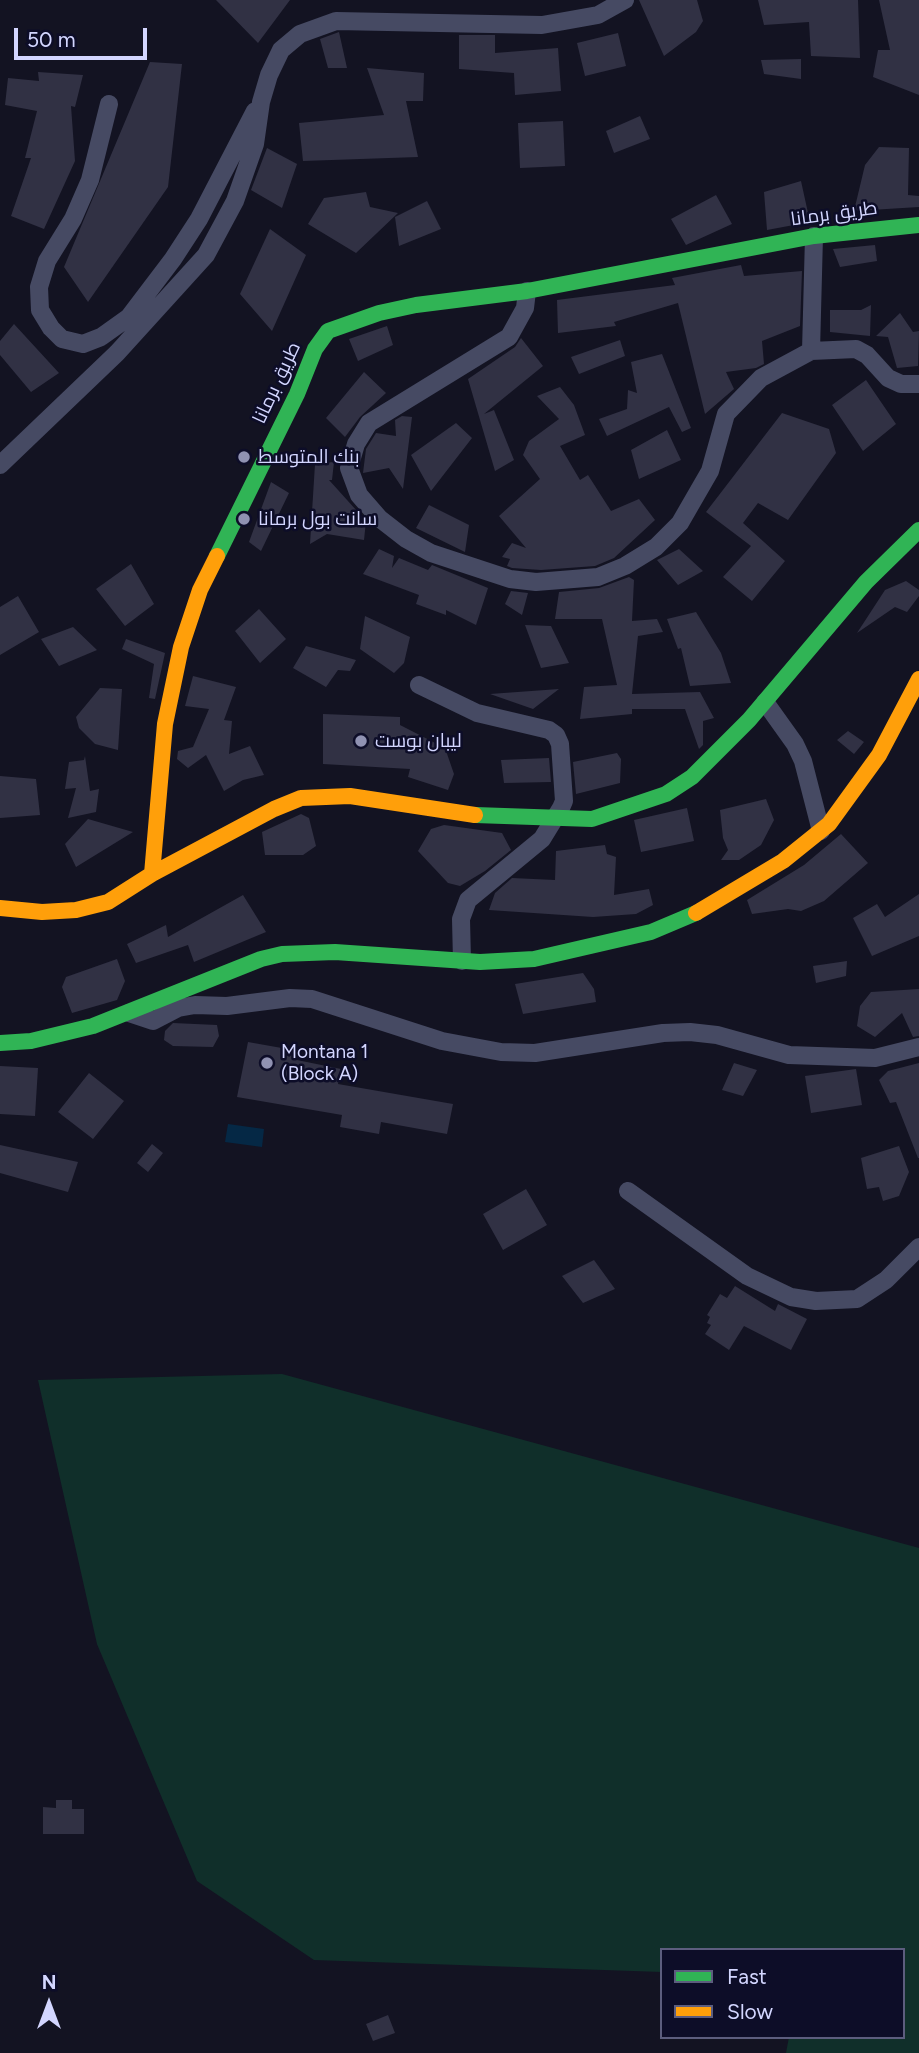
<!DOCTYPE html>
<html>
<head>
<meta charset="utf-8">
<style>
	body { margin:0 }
	#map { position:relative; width:919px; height:2053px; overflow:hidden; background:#131322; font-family:Figtree,sans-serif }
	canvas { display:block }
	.legend { position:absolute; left:660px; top:1948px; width:245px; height:91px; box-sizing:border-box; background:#0d0d28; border:2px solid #5c5d7e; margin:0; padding:9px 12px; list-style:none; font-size:21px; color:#d3d6ff }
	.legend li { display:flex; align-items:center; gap:14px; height:35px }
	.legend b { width:35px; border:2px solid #5c5d7e }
	.north { position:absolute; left:14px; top:1969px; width:70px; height:70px; -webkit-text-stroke:5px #0d0d28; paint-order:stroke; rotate:0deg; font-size:19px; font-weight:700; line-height:28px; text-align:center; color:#d3d6ff }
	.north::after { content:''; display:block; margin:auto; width:24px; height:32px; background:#d3d6ff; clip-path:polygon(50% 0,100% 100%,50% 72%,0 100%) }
	.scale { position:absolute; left:14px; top:28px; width:133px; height:32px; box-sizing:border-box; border:4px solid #d3d6ff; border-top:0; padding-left:9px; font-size:21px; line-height:24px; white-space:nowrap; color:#d3d6ff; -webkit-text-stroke:5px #0d0d28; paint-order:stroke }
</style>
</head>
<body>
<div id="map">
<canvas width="919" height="2053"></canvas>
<ul class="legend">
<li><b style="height:9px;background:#30b455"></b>Fast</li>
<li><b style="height:9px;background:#ff9f0a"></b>Slow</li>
</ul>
<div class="north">N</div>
<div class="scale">50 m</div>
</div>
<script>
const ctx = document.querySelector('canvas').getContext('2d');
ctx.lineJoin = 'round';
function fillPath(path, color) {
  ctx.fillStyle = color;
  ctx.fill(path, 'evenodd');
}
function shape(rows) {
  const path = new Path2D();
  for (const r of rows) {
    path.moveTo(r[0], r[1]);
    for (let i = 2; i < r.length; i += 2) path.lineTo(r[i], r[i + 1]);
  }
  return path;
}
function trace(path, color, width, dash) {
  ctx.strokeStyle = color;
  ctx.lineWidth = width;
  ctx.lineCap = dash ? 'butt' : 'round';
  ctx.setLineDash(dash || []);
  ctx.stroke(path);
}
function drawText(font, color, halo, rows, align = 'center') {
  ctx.font = font + ' Figtree,Cairo,sans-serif';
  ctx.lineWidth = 5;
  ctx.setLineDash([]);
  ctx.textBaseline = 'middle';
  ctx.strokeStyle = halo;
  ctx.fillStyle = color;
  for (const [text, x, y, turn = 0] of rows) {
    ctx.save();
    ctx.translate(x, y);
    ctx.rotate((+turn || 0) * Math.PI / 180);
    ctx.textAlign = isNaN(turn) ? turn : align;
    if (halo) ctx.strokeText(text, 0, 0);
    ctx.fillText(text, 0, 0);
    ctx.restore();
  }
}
const green = shape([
	[282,1374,919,1548,919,2053,786,2053,789,2037,903,2037,903,1950,662,1950,662,1972,314,1960,197,1881,97,1644,38,1380]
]);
const water = shape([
	[228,1124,264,1129,262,1147,225,1142]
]);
const building = shape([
	[216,0,290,0,258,43],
	[639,0,697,0,703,21,696,32,664,56],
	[758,0,858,0,860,58,811,56,809,22,764,25],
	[879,0,919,0,919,95,873,77,878,50,890,50],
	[339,32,347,68,328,68,320,39],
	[618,33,626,66,585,76,577,43],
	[459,35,495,35,495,53,558,48,561,91,515,95,514,73,459,69],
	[801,59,801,79,764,74,761,60],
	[150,62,182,64,168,187,88,302,64,267],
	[367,68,424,73,423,101,406,101,418,157,303,161,299,123,384,115],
	[38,72,83,75,75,107,71,106,75,161,44,229,11,216,31,158,25,158,37,111,5,105,8,78,39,81],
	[640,116,650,139,614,153,606,131],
	[563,121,565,166,520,168,518,123],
	[879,147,909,148,908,195,919,196,919,207,854,211,865,165],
	[267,148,297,164,282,208,251,190],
	[801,181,810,222,767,230,764,192],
	[366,192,370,207,398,213,356,253,308,224,324,198],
	[716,195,732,224,686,245,671,219],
	[427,201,441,229,399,246,395,217],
	[270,229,306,255,272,331,240,294],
	[875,245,877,261,840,267,833,249],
	[741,265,744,276,802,271,800,326,762,341,764,364,756,368,726,372,734,389,705,414,678,303,614,322,616,326,558,333,557,300,675,285,672,278],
	[871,305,870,336,830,332,830,310,861,310],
	[900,313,913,332,919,331,918,366,897,368,888,337,876,336],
	[14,324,59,373,31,392,0,355,0,341],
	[387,326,393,345,358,361,349,339],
	[521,338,543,366,484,414,494,410,514,460,495,471,468,379,515,347],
	[620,340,625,356,579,374,571,357],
	[662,354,691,428,682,432,669,407,607,436,599,419,627,409,628,390,637,393,631,362],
	[364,372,386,393,360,417,345,437,326,418],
	[866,380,896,424,863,451,832,405],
	[560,387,574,405,585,435,560,446,580,480,588,475,611,511,639,499,655,520,614,558,595,566,541,570,512,568,507,566,510,559,502,557,512,543,526,548,499,516,540,479,523,455,529,441,559,419,537,396],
	[782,413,829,429,836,453,788,520,758,503,743,523,785,561,752,601,723,577,751,546,706,512],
	[402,416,412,417,403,489,389,468,363,473,366,449,376,433,396,436,395,420],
	[456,423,472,438,431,491,411,455],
	[667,430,681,460,639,479,631,450],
	[334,462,332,480,329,480,366,521,364,540,327,534,310,544,315,464],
	[271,482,289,493,261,551,249,542],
	[429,505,469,525,465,552,416,528],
	[379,549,394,556,392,568,399,558,428,570,432,565,488,588,476,625,446,610,446,615,416,604,419,595,363,574],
	[679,549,703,571,678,585,657,560],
	[131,564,154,604,125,626,96,589],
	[629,577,634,580,632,621,657,619,663,632,638,636,632,694,700,692,714,718,703,721,703,745,699,749,685,709,632,709,632,714,580,719,584,687,617,685,602,619,555,619,559,592,599,588],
	[906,581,919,590,919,596,907,612,895,607,857,633,885,590],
	[511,591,528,593,522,615,505,604],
	[18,596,39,632,0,655,0,607],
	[259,609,286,639,260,663,235,631],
	[696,612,721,653,731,683,690,686,681,648,678,649,667,619],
	[365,616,410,637,404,663,394,673,360,649],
	[525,625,551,626,569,663,541,668],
	[73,627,97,650,59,666,41,639],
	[126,639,165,653,155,699,149,698,154,664,122,649],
	[306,646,356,660,350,671,338,670,326,687,293,668],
	[193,676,236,687,224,720,232,721,229,754,250,746,264,775,243,780,224,791,206,755,188,768,177,759,178,751,193,747,209,709,185,706],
	[100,688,122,689,118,750,95,744,79,728,76,717],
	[559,689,533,709,490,694],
	[323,714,400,717,400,725,445,748,454,774,448,790,408,777,410,769,323,764],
	[848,731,864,742,854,754,837,740],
	[617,753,621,759,620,783,576,794,573,762],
	[85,756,90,791,99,789,96,812,68,818,76,788,65,789,69,762,84,760],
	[549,758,551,782,504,783,501,760],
	[0,776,36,779,40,815,0,818],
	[766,799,774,820,761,845,739,860,721,860,728,850,723,838,720,810],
	[687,808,694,841,641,852,634,820],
	[301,814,309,818,316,846,303,855,265,855,262,832],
	[88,819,133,832,76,867,65,844],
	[444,825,502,833,511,850,485,871,460,886,448,883,418,851,431,829],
	[841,834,868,863,824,901,801,911,788,909,752,914,747,900,804,865],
	[605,845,607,854,616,857,614,895,649,889,653,905,636,914,593,917,489,910,495,893,512,878,555,880,556,851],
	[919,894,919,936,872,956,853,918,877,904,885,917],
	[243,895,266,932,194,962,188,945,136,963,127,944,166,925,168,937],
	[117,959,125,981,117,1000,72,1013,62,987,66,977],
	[847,961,846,976,816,983,813,966],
	[583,973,594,989,596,1002,523,1014,515,984],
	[919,989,919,1036,913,1037,902,1013,875,1037,857,1026,860,1006,871,992],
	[173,1023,217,1025,219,1036,213,1047,173,1046,164,1040,165,1031],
	[248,1042,293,1050,292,1059,341,1069,338,1084,453,1104,447,1134,381,1122,379,1134,340,1127,342,1115,237,1097],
	[734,1063,757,1070,743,1096,722,1090],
	[919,1063,919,1158,918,1158,896,1102,890,1103,879,1080,888,1071],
	[0,1066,38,1068,35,1116,0,1114],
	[856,1069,862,1105,811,1113,805,1076],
	[89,1073,124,1101,93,1139,58,1112],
	[152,1144,163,1153,148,1172,137,1163],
	[0,1145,78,1162,68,1192,0,1173],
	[899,1146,909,1172,899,1196,883,1201,879,1187,867,1189,861,1158],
	[526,1189,547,1225,503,1250,483,1214],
	[594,1260,615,1289,583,1303,562,1276],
	[735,1286,775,1311,778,1304,807,1319,791,1350,744,1326,729,1350,705,1334,711,1325,707,1323,710,1317,707,1315,720,1294,727,1298],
	[56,1800,72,1800,72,1809,84,1809,84,1834,43,1834,43,1807,56,1808],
	[388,2015,395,2033,373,2041,366,2024]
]);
const street = shape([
	[109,104,90,180,73,219,47,261,39,287,40,310,51,328,62,339,83,344,101,337,129,317,173,259,199,219,255,111],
	[527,291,525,308,509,337,369,423,356,444,349,468,359,495,379,518,406,539,431,553,510,579,536,582,598,577,625,566,656,547,680,523,710,471,726,414,761,378,811,351,856,349,867,355,888,378,901,384,919,384],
	[811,351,814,236],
	[0,465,117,353,206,255,235,201,255,144,261,102,269,75,281,50,300,34,336,21,542,25,598,15,625,0],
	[419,685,477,713,549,730,556,735,560,744,564,801,561,808,542,839,468,900,461,919,462,961],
	[765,702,795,744,803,761,821,831],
	[129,1013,153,1021,178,1008,195,1005,227,1006,290,998,312,999,442,1041,501,1052,535,1053,663,1033,690,1032,717,1035,789,1055,875,1058,919,1047],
	[628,1191,747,1276,791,1297,816,1301,857,1299,886,1280,919,1247]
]);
const fast = shape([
	[217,556,297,394,315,349,328,331,379,313,416,305,527,291,814,236,919,225],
	[475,815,592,819,666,794,692,777,749,720,866,582,919,530],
	[0,1043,31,1041,93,1026,261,959,282,954,335,952,480,962,534,959,651,932,696,913]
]);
const slow = shape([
	[152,874,274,809,301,798,350,796,475,815],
	[0,908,42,912,76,910,108,902,152,874,165,724,181,647,200,590,217,556],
	[696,913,783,861,829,824,879,755,919,679]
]);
const markers = [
	[244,457,7,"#9092b2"],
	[244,519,7,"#9092b2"],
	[361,741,7,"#9092b2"],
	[267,1063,7,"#9092b2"]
];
const streetNames = [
	["طريق برمانا",834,214,-8],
	["طريق برمانا",277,383,-65]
];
const poiNames = [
	["بنك المتوسط",258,457],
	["سانت بول برمانا",258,519],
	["ليبان بوست",375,741],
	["Montana 1",281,1052],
	["(Block A)",281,1074]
];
fillPath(green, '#102f2a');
fillPath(water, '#052845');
fillPath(building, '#313144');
trace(street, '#464a63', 18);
trace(fast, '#30b455', 16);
trace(slow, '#ff9f0a', 16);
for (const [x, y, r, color] of markers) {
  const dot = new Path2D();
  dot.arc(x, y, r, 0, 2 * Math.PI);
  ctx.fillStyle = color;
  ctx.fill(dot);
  trace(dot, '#0d0d28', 2.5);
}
drawText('19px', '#d3d6ff', '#0d0d28', streetNames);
drawText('19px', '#d3d6ff', '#0d0d28', poiNames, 'left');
</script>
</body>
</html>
